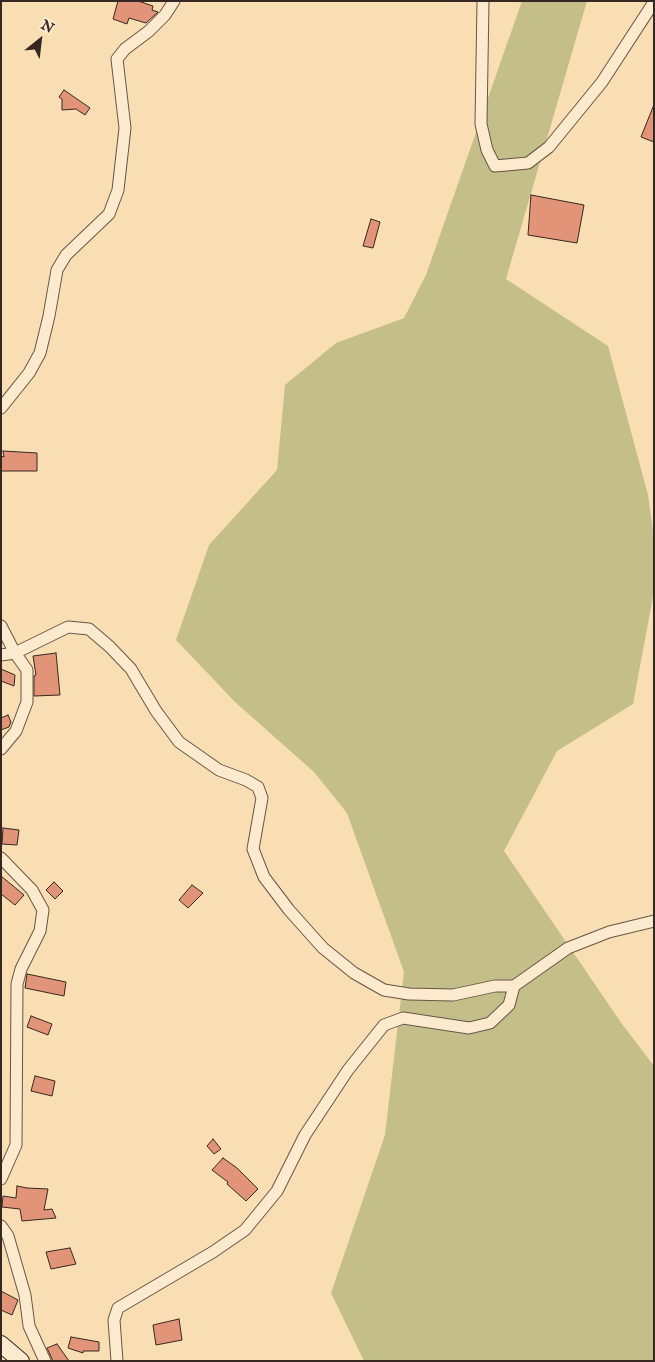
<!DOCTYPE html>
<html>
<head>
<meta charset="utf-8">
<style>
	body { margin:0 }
	#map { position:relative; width:655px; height:1362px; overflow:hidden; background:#f9deb3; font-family:"IM FELL English",serif }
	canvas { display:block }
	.frame { position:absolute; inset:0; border:2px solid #352721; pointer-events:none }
	.north { position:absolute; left:15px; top:15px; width:50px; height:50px; -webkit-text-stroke:4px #fbeace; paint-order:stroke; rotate:29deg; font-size:14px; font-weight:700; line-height:20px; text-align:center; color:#352721 }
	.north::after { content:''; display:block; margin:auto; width:18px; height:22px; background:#352721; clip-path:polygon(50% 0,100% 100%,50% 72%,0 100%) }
</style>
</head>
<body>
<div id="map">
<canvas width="655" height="1362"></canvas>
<div class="frame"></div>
<div class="north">N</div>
</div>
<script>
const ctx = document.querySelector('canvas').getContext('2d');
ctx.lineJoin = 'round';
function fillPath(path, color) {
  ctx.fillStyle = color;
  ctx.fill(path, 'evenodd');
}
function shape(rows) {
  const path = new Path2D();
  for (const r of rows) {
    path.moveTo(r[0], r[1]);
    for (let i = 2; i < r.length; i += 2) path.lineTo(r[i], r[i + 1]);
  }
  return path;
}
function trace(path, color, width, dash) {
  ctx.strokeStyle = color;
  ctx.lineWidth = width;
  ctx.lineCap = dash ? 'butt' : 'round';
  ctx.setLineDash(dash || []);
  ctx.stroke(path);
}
const green = shape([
	[522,1,587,1,506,279,608,346,648,495,654,539,654,591,633,704,557,751,504,851,622,1024,654,1066,654,1361,364,1361,331,1293,385,1135,404,972,347,813,314,772,235,702,176,640,209,545,277,470,285,385,336,343,404,318,426,275]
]);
const building = shape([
	[118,1,138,1,153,6,152,10,158,12,146,23,129,18,127,24,113,19,118,1],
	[64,90,90,108,85,115,76,109,62,110,62,99,59,97,64,90],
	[653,107,654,107,654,142,641,137,653,107],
	[531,195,584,205,577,243,528,235,531,195],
	[371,219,380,222,373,248,363,246,371,219],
	[3,451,37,453,37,471,1,471,1,456,4,457,3,451],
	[56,653,60,695,34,696,34,676,36,675,33,656,56,653],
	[1,669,15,675,14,686,1,681,1,669],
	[8,715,11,722,9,727,1,730,1,718,8,715],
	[3,828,19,830,17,845,2,844,3,828],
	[1,876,24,895,15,905,1,894,1,876],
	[54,882,63,891,55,899,46,890,54,882],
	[192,885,203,893,188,908,179,900,192,885],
	[27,974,66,982,64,996,25,988,27,974],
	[31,1016,52,1024,48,1035,27,1027,31,1016],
	[35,1076,55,1081,52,1096,31,1091,35,1076],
	[213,1139,221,1149,214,1154,207,1146,213,1139],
	[223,1158,237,1168,258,1189,246,1201,227,1184,228,1182,212,1170,223,1158],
	[17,1186,27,1188,48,1189,44,1210,52,1209,56,1218,22,1221,20,1209,2,1207,3,1196,16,1198,17,1186],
	[70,1248,76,1264,51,1269,46,1252,70,1248],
	[1,1291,18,1300,12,1315,1,1310,1,1291],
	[179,1319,182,1340,156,1345,153,1325,179,1319],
	[71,1337,99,1342,99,1351,83,1351,83,1353,68,1348,71,1337],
	[57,1344,69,1361,53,1361,47,1348,57,1344]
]);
const street = shape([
	[483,1,481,124,487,150,495,166,528,163,549,147,602,82,654,2],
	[1,408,29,373,40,353,49,316,57,270,66,255,109,214,118,190,125,128,117,59,125,49,149,31,165,15,174,1],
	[1,626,15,653,27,670,27,702,16,731,1,749],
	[1,655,15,653,68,627,89,629,110,647,131,669,156,711,179,742,219,770,246,780,258,787,262,798,253,849,264,877,289,910,323,948,354,973,384,990,409,994,453,995,495,986,514,986,568,948,609,932,654,921],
	[1,858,32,890,43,910,40,931,21,969,17,984,16,1145,1,1179],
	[1,1226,8,1236,25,1295,29,1326,45,1361],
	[117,1361,114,1320,118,1308,213,1252,245,1230,277,1191,305,1135,348,1070,384,1025,403,1018,469,1028,490,1023,509,1005,514,986]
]);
const secondary = shape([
	[1,1344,21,1361]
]);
fillPath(green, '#c4bf88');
fillPath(building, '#e29478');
trace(building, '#352721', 1);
trace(street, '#665546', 13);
trace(secondary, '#352721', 18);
trace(street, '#fbeace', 11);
trace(secondary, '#fbeace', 16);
</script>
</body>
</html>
